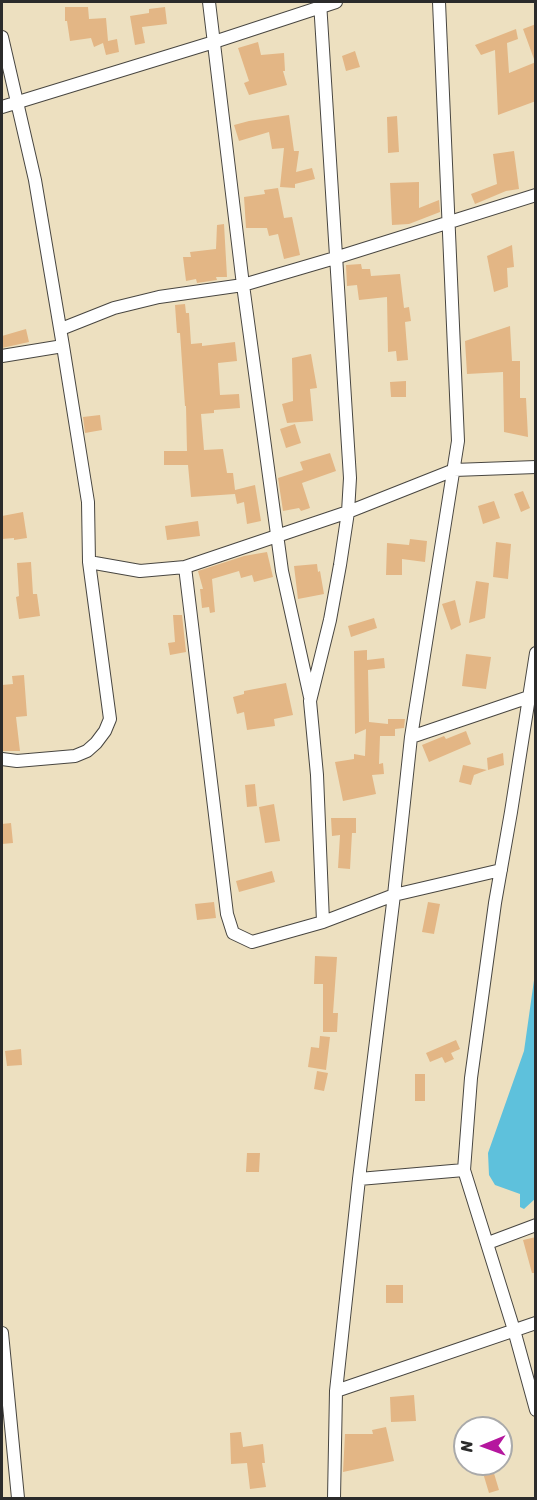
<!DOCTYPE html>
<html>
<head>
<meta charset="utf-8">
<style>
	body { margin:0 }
	#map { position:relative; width:537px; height:1500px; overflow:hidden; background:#ede0c0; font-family:Sriracha,sans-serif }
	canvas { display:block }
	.frame { position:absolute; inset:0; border:3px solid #2b2b2b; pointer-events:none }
	.north { position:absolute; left:453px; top:1416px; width:60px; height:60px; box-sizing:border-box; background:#fff; border:2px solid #aaa; border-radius:50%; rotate:269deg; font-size:16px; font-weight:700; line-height:24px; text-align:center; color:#2b2b2b }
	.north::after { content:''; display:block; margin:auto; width:21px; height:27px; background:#b5179e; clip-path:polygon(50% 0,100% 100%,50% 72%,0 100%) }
</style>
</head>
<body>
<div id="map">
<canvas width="537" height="1500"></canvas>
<div class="frame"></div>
<div class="north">N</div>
</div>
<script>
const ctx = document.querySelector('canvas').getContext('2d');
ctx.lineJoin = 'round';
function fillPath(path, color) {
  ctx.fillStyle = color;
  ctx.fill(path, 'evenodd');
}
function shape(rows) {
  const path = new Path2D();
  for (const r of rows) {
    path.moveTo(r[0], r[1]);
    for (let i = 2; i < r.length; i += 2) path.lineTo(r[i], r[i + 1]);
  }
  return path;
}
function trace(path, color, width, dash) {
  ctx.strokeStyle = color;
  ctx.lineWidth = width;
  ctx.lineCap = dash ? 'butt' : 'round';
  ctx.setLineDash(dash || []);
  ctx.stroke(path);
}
const water = shape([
	[535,973,536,1198,524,1209,520,1207,520,1194,495,1185,489,1175,488,1153,524,1051]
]);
const building = shape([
	[65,7,88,7,89,19,106,18,108,41,117,39,119,52,106,55,103,43,94,47,91,38,70,41,67,21,65,21],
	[165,7,167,24,142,27,145,43,135,45,130,16,149,13,149,9],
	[536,24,536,59,534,59,523,29],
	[516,29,518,39,507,43,509,73,536,62,536,101,498,115,495,50,481,55,475,45],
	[258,42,261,55,284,53,285,71,283,71,287,85,249,95,244,83,249,81,238,48],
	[355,51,360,67,346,71,342,56],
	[289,115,294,151,299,151,296,172,312,168,315,179,295,184,295,188,280,187,284,148,272,149,269,132,239,141,234,125,249,121],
	[397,116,399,152,388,153,387,117],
	[514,151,519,189,506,191,475,204,471,194,497,184,493,154],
	[419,182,419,208,439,200,440,212,409,224,392,225,390,183],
	[278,188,284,218,292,217,300,255,284,259,278,234,269,236,267,228,246,228,244,197,265,194,264,190],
	[224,224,227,277,216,277,217,280,197,283,196,279,186,281,183,257,191,257,190,252,216,249,217,225],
	[512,245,514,267,507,268,508,287,494,292,487,256],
	[361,264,362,269,370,269,371,276,400,274,404,308,409,307,411,321,405,322,408,360,397,361,396,351,388,352,387,297,359,300,357,285,347,286,346,265],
	[185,304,186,313,189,313,191,344,202,343,202,346,235,342,237,361,218,363,220,395,239,394,240,408,214,410,214,413,201,414,204,450,223,449,227,473,233,473,235,490,255,485,261,521,247,524,244,502,237,504,235,494,191,497,188,465,164,465,164,451,187,451,186,406,185,406,180,333,177,333,175,305],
	[510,326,512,361,520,361,520,398,526,398,528,437,504,432,503,372,467,374,465,341],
	[26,329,29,342,2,348,2,336],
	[311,354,317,388,310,389,313,421,287,423,282,404,293,401,292,358],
	[406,381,406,397,391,397,390,382],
	[100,415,102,430,85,433,83,417],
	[295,424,301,443,286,448,280,429],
	[330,453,336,471,302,483,310,508,301,511,299,508,283,511,278,478,303,470,300,462],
	[523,491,530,508,521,512,514,494],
	[494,501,500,518,483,524,478,506],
	[23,512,27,538,14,540,14,538,2,539,2,516],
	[198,521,200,536,167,540,165,526],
	[410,539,427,541,425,562,402,559,402,575,386,575,387,543,409,545],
	[496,542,511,544,508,579,493,577],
	[267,552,273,577,254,582,252,575,241,578,239,571,212,579,215,612,210,613,209,607,202,608,200,589,203,589,198,571,244,556],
	[31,562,33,594,37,594,40,616,19,619,16,597,19,596,17,563],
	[317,564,318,572,320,571,324,594,298,599,294,566],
	[476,581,489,583,485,618,469,623],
	[455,600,461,625,451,630,442,604],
	[173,615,182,615,186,652,170,655,168,643,175,642],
	[374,618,377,628,351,637,348,626],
	[367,650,367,660,384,658,385,668,368,670,369,722,388,724,388,719,405,719,404,728,395,729,395,736,380,736,379,764,383,763,384,774,372,775,376,794,343,801,335,762,354,759,354,754,365,756,366,729,355,734,354,651],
	[466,654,491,657,486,689,462,686],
	[24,675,27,716,16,717,20,751,3,751,2,685,13,684,12,676],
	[286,683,293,715,274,719,275,726,247,730,244,712,237,714,233,697,244,694,244,691],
	[466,731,471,744,429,762,422,745,444,736,446,739],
	[503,753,504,765,488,770,487,758],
	[463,765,487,770,474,775,471,785,459,782],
	[255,784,257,806,247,807,245,785],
	[274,804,280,841,265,843,259,807],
	[331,818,356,818,356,833,352,833,350,869,338,868,340,835,332,836],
	[11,823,13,843,2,844,2,824],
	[272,871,275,882,239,892,236,881],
	[214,902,216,918,197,920,195,904],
	[428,902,440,904,434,934,422,932],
	[315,956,337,957,333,1013,338,1013,337,1032,323,1032,323,984,314,984],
	[320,1036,330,1037,326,1070,308,1067,311,1047,319,1048],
	[456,1040,460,1049,451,1053,454,1059,445,1063,442,1057,430,1062,426,1053],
	[21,1049,22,1065,7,1066,5,1051],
	[317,1071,328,1073,324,1091,314,1089],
	[415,1074,425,1074,425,1101,415,1101],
	[247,1153,260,1153,259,1172,246,1172],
	[536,1237,536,1273,532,1273,523,1240],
	[386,1285,403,1285,403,1303,386,1303],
	[414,1395,416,1421,391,1422,390,1397],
	[386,1427,394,1461,343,1472,345,1434,373,1434,372,1430],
	[241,1432,243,1447,263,1444,265,1463,262,1463,266,1487,250,1489,247,1463,231,1464,230,1433],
	[493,1470,499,1490,489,1493,483,1473]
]);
const minor = shape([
	[209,2,243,285,282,571,310,697],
	[320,2,350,478,348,512,340,565,330,620,310,701,317,775,323,922,394,895,501,870],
	[2,37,35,180,63,346,88,502,89,562,110,719,105,731,96,743,87,751,75,756,17,761,2,759],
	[2,107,214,42,336,2],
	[61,329,114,308,159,297,243,285,335,258,536,195],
	[2,356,63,346],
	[89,562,140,571,185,567,348,512,454,470,536,467],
	[185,567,227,914,233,933,252,942,323,922],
	[536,653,511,812,495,903,471,1078,464,1170,514,1330,536,1410],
	[411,737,529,697],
	[359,1179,464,1170],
	[488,1243,536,1225],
	[2,1333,18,1498],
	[336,1391,359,1179,394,895,411,737,458,441,439,2],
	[334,1498,336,1391,536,1323]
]);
fillPath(water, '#5ec1dc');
fillPath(building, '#e3b685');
trace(minor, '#484641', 14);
trace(minor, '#fff', 12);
</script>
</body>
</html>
